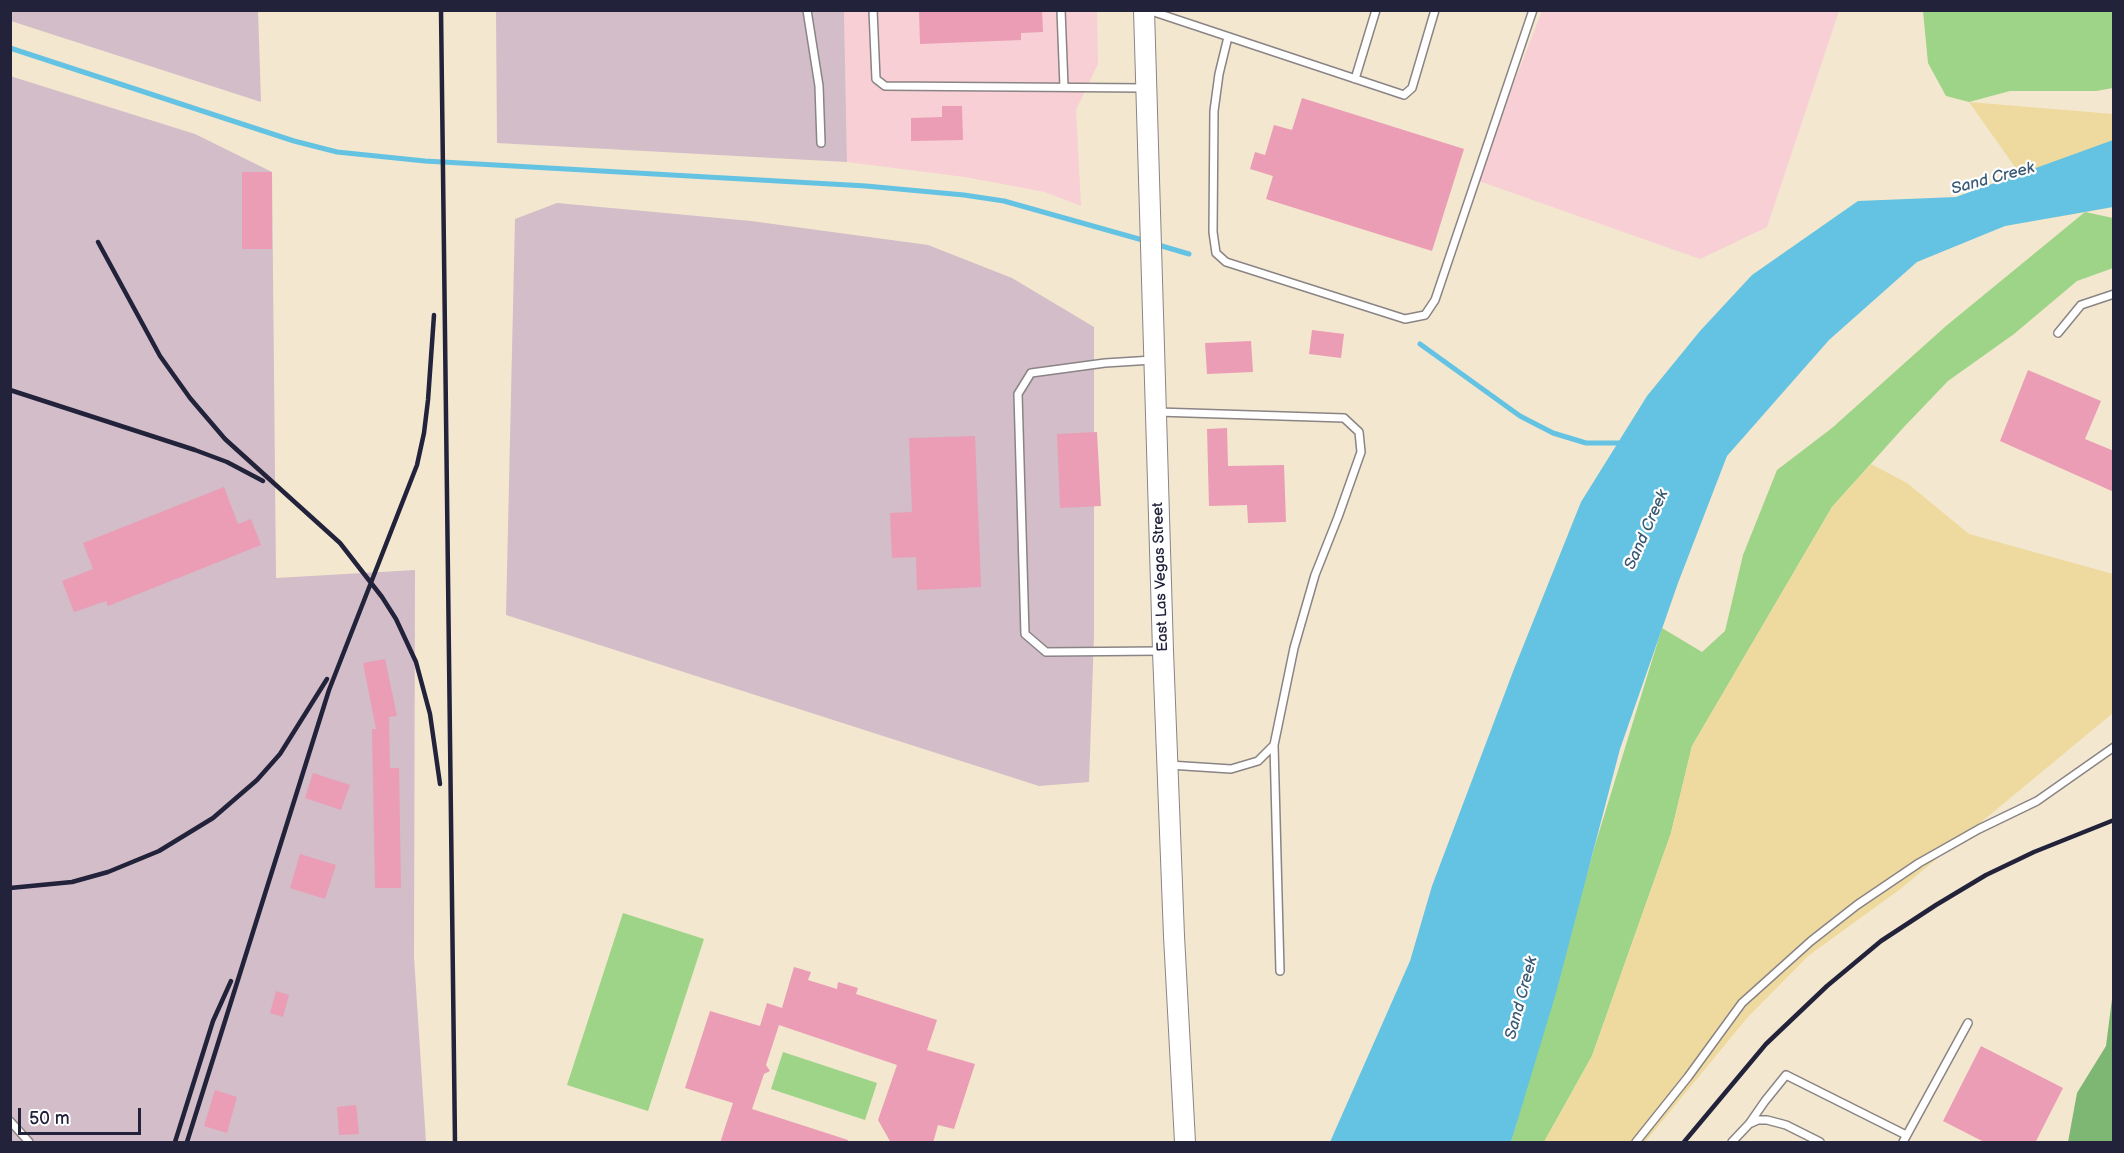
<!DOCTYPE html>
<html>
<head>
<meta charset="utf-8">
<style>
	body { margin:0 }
	#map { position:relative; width:2124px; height:1153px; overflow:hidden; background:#f3e7cf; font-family:"Balsamiq Sans",sans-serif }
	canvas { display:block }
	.frame { position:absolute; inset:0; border:12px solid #22223b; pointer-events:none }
	.scale { position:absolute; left:18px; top:1108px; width:123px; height:27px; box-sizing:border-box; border:3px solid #22223b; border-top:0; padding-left:8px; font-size:18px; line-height:21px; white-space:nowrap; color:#22223b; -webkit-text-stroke:4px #fff; paint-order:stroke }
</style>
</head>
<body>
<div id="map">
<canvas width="2124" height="1153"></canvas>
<div class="frame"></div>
<div class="scale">50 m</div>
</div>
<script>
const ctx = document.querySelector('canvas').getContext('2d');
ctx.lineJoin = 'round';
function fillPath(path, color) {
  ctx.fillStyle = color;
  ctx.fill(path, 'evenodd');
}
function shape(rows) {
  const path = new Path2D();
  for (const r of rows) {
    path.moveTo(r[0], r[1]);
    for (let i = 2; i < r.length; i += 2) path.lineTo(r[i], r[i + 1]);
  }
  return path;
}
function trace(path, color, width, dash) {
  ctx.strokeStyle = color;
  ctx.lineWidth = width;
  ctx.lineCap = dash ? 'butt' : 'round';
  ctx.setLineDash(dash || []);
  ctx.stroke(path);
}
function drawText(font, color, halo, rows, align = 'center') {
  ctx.font = font + ' "Balsamiq Sans",sans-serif';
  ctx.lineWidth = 4.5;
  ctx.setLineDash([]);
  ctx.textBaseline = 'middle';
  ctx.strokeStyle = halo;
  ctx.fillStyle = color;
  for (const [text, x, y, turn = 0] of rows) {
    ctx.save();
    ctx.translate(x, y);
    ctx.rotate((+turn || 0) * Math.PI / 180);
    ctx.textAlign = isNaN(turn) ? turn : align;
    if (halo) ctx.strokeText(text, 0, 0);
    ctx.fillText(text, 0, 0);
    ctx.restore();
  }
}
const built = shape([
	[844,11,1097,11,1098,64,1076,110,1081,206,1045,192,965,177,847,162],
	[1542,11,1839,11,1767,227,1700,259,1476,180]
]);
const industrial = shape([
	[11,10,258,11,261,102,11,21],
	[496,11,844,11,847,162,497,143],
	[10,76,195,134,272,172,276,578,415,570,414,957,426,1142,11,1142],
	[557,203,751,221,928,245,1012,278,1094,327,1094,635,1089,782,1039,786,506,615,515,219]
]);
const green = shape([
	[1923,11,2113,11,2113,88,2096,91,2010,91,1969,102,1946,96,1928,63],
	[2085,212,2113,218,2113,268,2077,281,2014,334,1948,381,1903,428,1832,507,1692,746,1671,833,1592,1056,1544,1142,1511,1142,1596,842,1662,628,1702,652,1725,631,1743,555,1777,470,1832,428,1946,326],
	[623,913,704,939,648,1111,567,1085],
	[783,1052,877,1083,865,1120,771,1089]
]);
const forest = shape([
	[2113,991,2113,1142,2068,1142,2077,1093,2106,1046]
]);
const sand = shape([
	[1969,102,2113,114,2113,207,2051,218],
	[1871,464,1907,483,1969,534,2113,574,2113,713,1899,890,1808,956,1747,1018,1645,1142,1544,1142,1592,1056,1671,833,1692,746,1832,507]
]);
const water = shape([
	[2113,140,2113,207,2005,226,1917,262,1829,340,1727,456,1678,583,1620,749,1556,993,1511,1142,1330,1142,1410,961,1432,886,1514,669,1581,502,1647,396,1700,331,1752,275,1858,201,1956,197]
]);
const stream = shape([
	[10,48,294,141,337,152,425,161,866,186,964,195,1004,201,1146,241],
	[1155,244,1189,254],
	[1420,344,1520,416,1553,433,1586,443,1624,443]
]);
const building = shape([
	[919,10,1042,10,1043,32,1021,33,1021,40,920,44],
	[1302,98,1464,149,1432,251,1266,199,1273,176,1250,169,1255,152,1265,155,1274,125,1292,130],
	[942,106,962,106,963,140,911,141,911,118,942,117],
	[242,172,272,172,272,249,242,249],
	[1312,330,1344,334,1341,358,1309,354],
	[1251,341,1253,372,1207,374,1205,343],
	[2028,370,2101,401,2085,439,2114,451,2114,492,2000,441],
	[1227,428,1228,466,1284,465,1286,522,1248,523,1247,505,1209,506,1207,429],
	[1097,432,1101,506,1060,508,1057,434],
	[975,436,981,587,917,590,916,557,892,558,890,513,912,512,909,438],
	[224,487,238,524,251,519,261,545,108,606,106,601,74,612,62,581,93,569,83,543],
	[385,659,397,716,389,717,390,768,399,768,401,888,375,888,372,729,376,729,363,663],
	[313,773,350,785,341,810,305,798],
	[300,854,336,865,325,899,290,888],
	[794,967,811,972,808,980,837,989,838,982,858,988,856,994,937,1020,927,1050,975,1064,954,1129,938,1125,933,1143,891,1143,878,1120,897,1065,779,1025,766,1065,770,1071,764,1074,752,1109,848,1140,847,1143,720,1143,733,1103,685,1088,710,1011,760,1026,767,1003,782,1008],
	[276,991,289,995,283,1017,270,1013],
	[1981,1046,2063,1088,2035,1143,1986,1143,1943,1121],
	[215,1090,237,1097,227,1133,204,1126],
	[356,1105,359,1134,339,1135,337,1107]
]);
const lane = shape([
	[807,10,819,86,821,143],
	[873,10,876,79,885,86,1145,88],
	[1061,10,1064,87],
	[1148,10,1404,95,1412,88,1435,10],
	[1228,37,1219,74,1214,111,1213,232,1216,253,1226,262,1405,319,1425,315,1435,300,1533,10],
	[1355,79,1376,10],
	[2058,333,2081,305,2114,294],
	[1153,360,1105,363,1031,373,1018,394,1025,634,1046,652,1161,651],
	[1158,412,1344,418,1359,432,1361,452,1338,517,1315,575,1294,648,1274,745,1258,761,1231,769,1169,765],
	[1274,745,1280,971],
	[10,1121,29,1142],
	[1749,1124,1765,1101,1786,1075,1906,1135],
	[1636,1142,1688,1077,1742,1003,1811,941,1857,905,1919,863,1979,829,2037,801,2114,747],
	[1732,1142,1749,1124,1758,1120,1767,1120,1786,1125,1820,1142],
	[1903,1142,1968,1023]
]);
const secondary = shape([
	[1144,10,1163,651,1174,936,1185,1142]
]);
const rail = shape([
	[441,10,455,1142],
	[98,242,160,356,190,398,225,439,340,543,382,597,396,619,416,662,430,714,440,784],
	[10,390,195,450,227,462,263,481],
	[10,888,72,882,108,872,159,851,213,818,257,780,280,754,327,679],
	[175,1142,213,1021,231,981],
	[187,1142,329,690,417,465,424,433,428,400,434,315],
	[1684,1142,1766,1044,1827,986,1881,941,1936,905,1986,875,2034,852,2114,820]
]);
const streetNames = [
	["East Las Vegas Street",1161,577,-92]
];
const waterNames = [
	["Sand Creek",1993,179,-15],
	["Sand Creek",1647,530,-66],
	["Sand Creek",1522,998,-75]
];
fillPath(built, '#f7cfd4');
fillPath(industrial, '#d2bdc8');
fillPath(green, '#9dd487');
fillPath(forest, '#7eb674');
fillPath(sand, '#eeda9e');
fillPath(water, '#64c3e2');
trace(stream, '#64c3e2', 5);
fillPath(building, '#ea9db4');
trace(lane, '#8a8485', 10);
trace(secondary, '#8a8485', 22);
trace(lane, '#fff', 7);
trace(secondary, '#fff', 20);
trace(rail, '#22223b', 4.5);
drawText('15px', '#22223b', '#fff', streetNames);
drawText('italic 16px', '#395a75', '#fff', waterNames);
</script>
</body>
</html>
